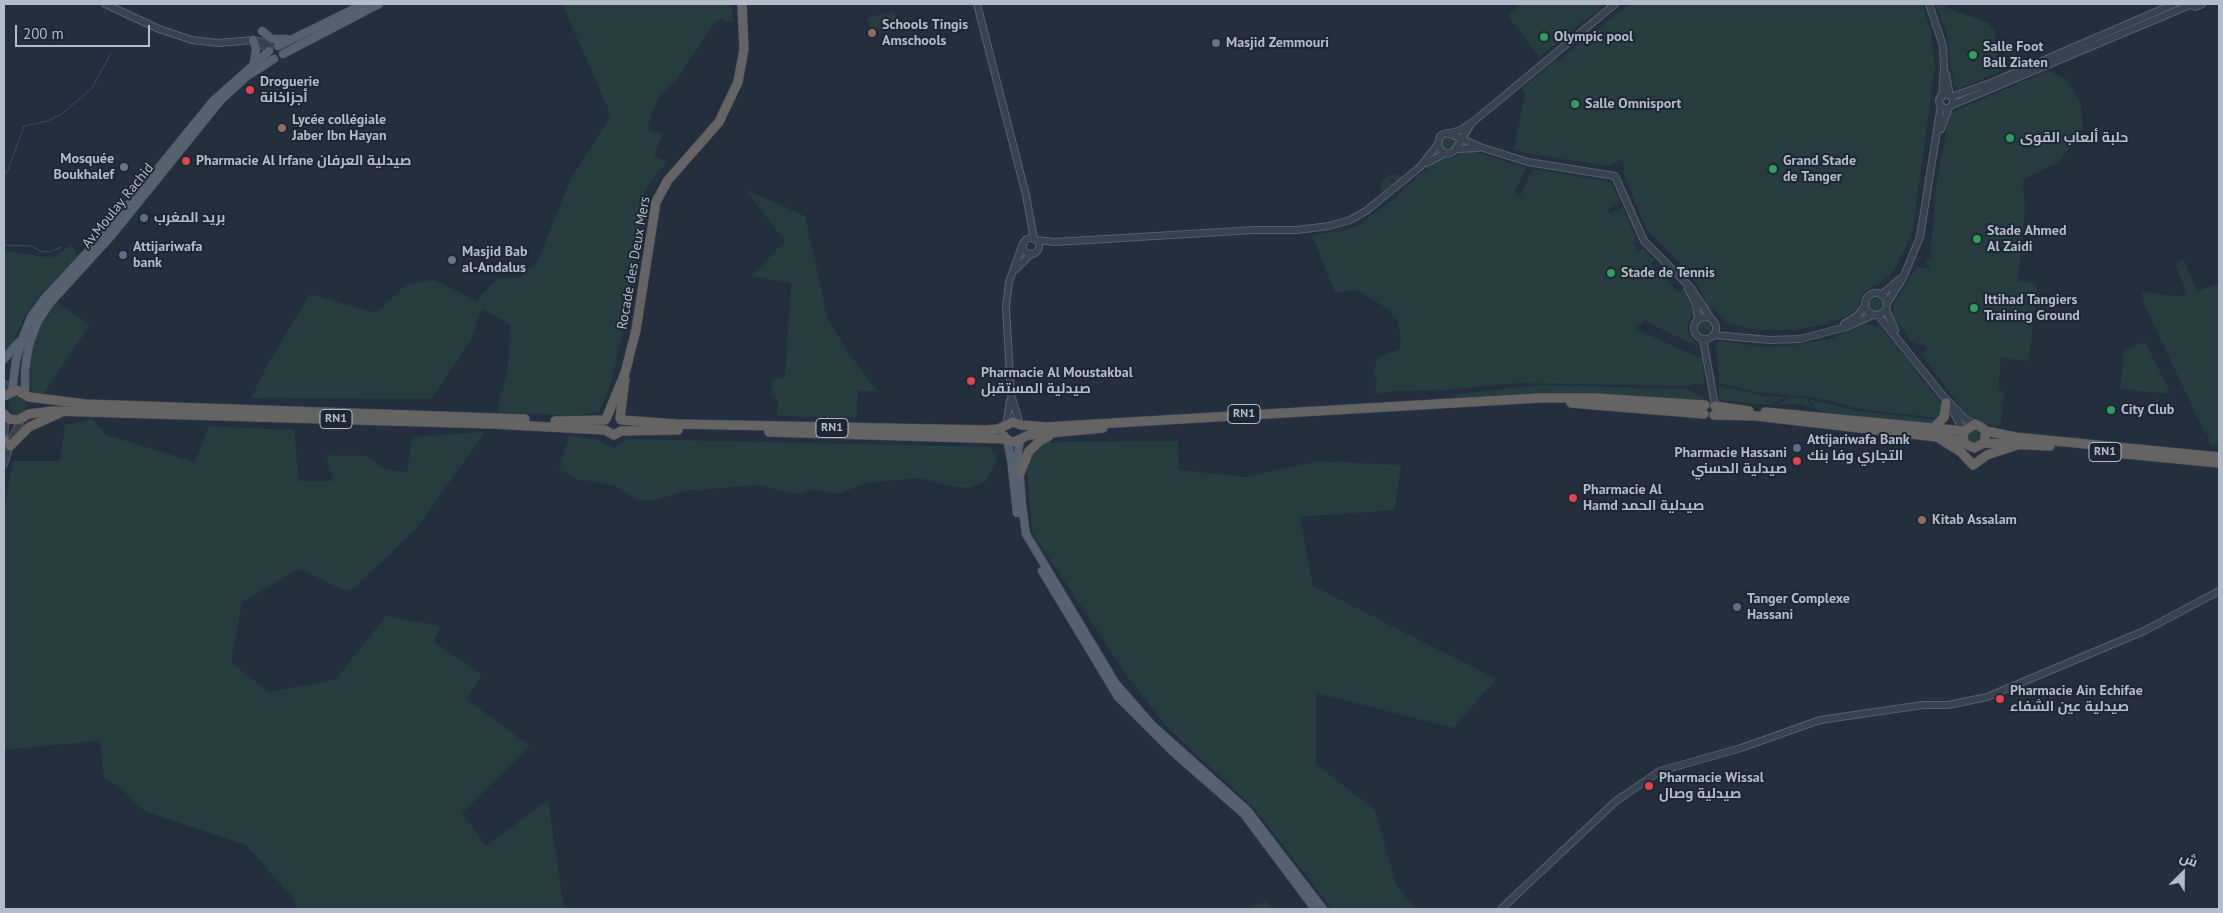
<!DOCTYPE html>
<html>
<head>
<meta charset="utf-8">
<style>
	body { margin:0 }
	#map { position:relative; width:2223px; height:913px; overflow:hidden; background:#242f3e; font-family:"PT Sans",Cairo,sans-serif }
	canvas { display:block }
	.frame { position:absolute; inset:0; border:5px solid #b4bcc9; pointer-events:none }
	.north { position:absolute; left:2158px; top:848px; width:50px; height:50px; -webkit-text-stroke:4px #1d2633; paint-order:stroke; rotate:23deg; font-size:14px; font-weight:700; line-height:20px; text-align:center; color:#b4bcc9 }
	.north::after { content:''; display:block; margin:auto; width:18px; height:22px; background:#b4bcc9; clip-path:polygon(50% 0,100% 100%,50% 72%,0 100%) }
	.scale { position:absolute; left:15px; top:25px; width:135px; height:22px; box-sizing:border-box; border:2px solid #b4bcc9; border-top:0; padding-left:6px; font-size:15px; line-height:18px; white-space:nowrap; color:#b4bcc9; -webkit-text-stroke:4px #1d2633; paint-order:stroke }
</style>
</head>
<body>
<div id="map">
<canvas width="2223" height="913"></canvas>
<div class="frame"></div>
<div class="north">ش</div>
<div class="scale">200 m</div>
</div>
<script>
const ctx = document.querySelector('canvas').getContext('2d');
ctx.lineJoin = 'round';
function fillPath(path, color) {
  ctx.fillStyle = color;
  ctx.fill(path, 'evenodd');
}
function shape(rows) {
  const path = new Path2D();
  for (const r of rows) {
    if (r.length === 3) {
      path.moveTo(r[0] + r[2], r[1]);
      path.arc(r[0], r[1], r[2], 0, 2 * Math.PI);
      continue;
    }
    path.moveTo(r[0], r[1]);
    for (let i = 2; i < r.length; i += 2) path.lineTo(r[i], r[i + 1]);
  }
  return path;
}
function trace(path, color, width, dash) {
  ctx.strokeStyle = color;
  ctx.lineWidth = width;
  ctx.lineCap = dash ? 'butt' : 'round';
  ctx.setLineDash(dash || []);
  ctx.stroke(path);
}
function drawText(font, color, halo, rows, align = 'center') {
  ctx.font = font + ' "PT Sans",Cairo,sans-serif';
  ctx.lineWidth = 4;
  ctx.setLineDash([]);
  ctx.textBaseline = 'middle';
  ctx.strokeStyle = halo;
  ctx.fillStyle = color;
  for (const [text, x, y, turn = 0] of rows) {
    ctx.save();
    ctx.translate(x, y);
    ctx.rotate((+turn || 0) * Math.PI / 180);
    ctx.textAlign = isNaN(turn) ? turn : align;
    if (halo) ctx.strokeText(text, 0, 0);
    ctx.fillText(text, 0, 0);
    ctx.restore();
  }
}
const green = shape([
	[562,4,731,4,733,23,720,19,715,22,676,80,660,96,651,114,648,130,662,134,654,157,667,161,645,190,628,308,611,383,599,412,576,416,498,412,499,399,508,370,510,324,482,309,471,340,431,399,251,398,267,366,310,294,376,313,407,284,434,280,476,301,498,278,519,278,538,261,570,181,611,115],
	[1521,4,1605,4,1539,57,1509,17,1509,13],
	[1629,4,1922,4,1931,31,1935,66,1913,228,1908,242,1894,270,1881,283,1863,292,1858,308,1852,313,1827,324,1795,330,1758,330,1728,324,1719,313,1708,307,1701,290,1686,269,1647,230,1623,172,1625,167,1621,160,1606,166,1531,154,1514,149,1525,94,1521,90,1555,60,1557,62],
	[1936,4,1945,4,1947,8,1989,23,1990,28,1994,28,1999,72,1960,88,1954,87,1947,35],
	[894,12,897,25,871,32,867,18],
	[2048,71,2065,79,2074,90,2081,105,2083,128,2059,162,2023,180,2025,209,2018,281,2037,283,2029,361,2001,358,1998,389,2004,392,2001,424,1997,427,1971,418,1965,413,1920,353,1925,352,1926,346,1918,344,1920,325,1917,344,1910,340,1893,316,1894,303,1917,267,1929,269,1929,265,1926,264,1927,259,1930,259,1937,179,1950,113],
	[1448,143,7],
	[1463,151,1475,152,1527,168,1514,192,1520,196,1533,169,1611,182,1620,202,1607,210,1610,214,1623,207,1637,241,1633,243,1639,251,1643,249,1655,260,1651,264,1679,293,1682,291,1681,287,1684,290,1695,310,1688,322,1688,334,1702,349,1647,322,1647,319,1635,329,1703,359,1704,384,1678,386,1520,383,1446,390,1391,391,1375,394,1377,379,1373,375,1378,357,1400,349,1401,335,1397,320,1388,309,1357,290,1335,293,1312,235,1342,231,1358,225,1391,201,1433,163,1441,159,1455,157],
	[1392,174,1403,176,1396,181,1393,178,1390,180,1393,184,1380,194,1382,181],
	[746,190,805,216,828,320,849,354,878,392,858,390,857,417,777,416,778,401,771,396,772,379,785,377,791,283,752,276,785,241],
	[71,245,76,252,76,259,37,299,25,316,10,349,4,355,4,251,53,258],
	[2183,258,2197,291,2219,284,2219,446,2210,444,2208,434,2205,433,2143,302,2142,292,2186,297,2187,294,2176,265],
	[1876,305,7],
	[57,302,90,325,43,395,34,392,28,383,29,355,37,331],
	[1705,327,6],
	[1865,324,1880,327,1900,350,1943,406,1939,418,1866,410,1812,397,1761,393,1719,383,1716,345,1720,341,1766,347,1787,346,1830,339],
	[2145,342,2171,394,2120,389,2124,350],
	[1539,385,1686,389,1704,397,1702,400,1596,393,1534,393,1455,398,1457,394],
	[1719,386,1765,396,1787,397,1769,405,1719,400],
	[17,405,9],
	[1792,397,1806,398,1813,409,1801,404,1774,405],
	[1808,399,1858,411,1938,420,1935,425,1845,415,1843,417,1817,410],
	[92,419,106,435,195,462,209,426,294,430,299,481,334,481,326,455,366,456,384,469,407,472,412,437,485,432,416,529,354,588,346,591,299,569,242,602,231,662,268,692,335,680,386,616,440,626,434,642,482,675,466,699,530,746,462,813,486,846,548,800,564,909,298,909,291,896,246,845,147,812,136,804,122,789,104,778,100,744,97,741,4,750,4,507,13,461,60,461,65,425],
	[1974,436,7],
	[569,436,597,440,615,448,627,439,990,447,997,456,993,469,985,481,970,488,954,487,920,478,867,483,840,493,828,493,810,489,803,495,758,485,685,491,655,500,637,500,616,486,593,481,578,480,559,469],
	[1178,441,1179,470,1246,477,1319,461,1401,465,1395,510,1300,517,1313,586,1496,679,1454,728,1316,693,1316,764,1375,810,1396,884,1415,909,1332,909,1255,809,1165,725,1128,677,1032,532,1027,468,1035,442],
	[1267,901,1273,909,1247,909]
]);
const stream = shape([
	[4,175,8,170,24,126,48,121,62,114,92,88,111,53],
	[4,245,31,246,40,251,49,252,62,247]
]);
const tertiary = shape([
	[105,4,159,29,192,40,218,43,253,40,276,45],
	[977,4,1026,195,1034,239],
	[1929,4,1943,46,1944,66,1942,97],
	[2189,4,2195,7,2202,4],
	[254,40,269,50],
	[1946,74,1950,96],
	[1946,101,7],
	[1951,97,1993,82,2174,4],
	[1952,105,2190,5],
	[1941,129,1949,108],
	[1450,133,1461,130,1474,121,1615,4],
	[1453,135,1446,133,1440,136,1438,146,1442,151,1448,154,1454,151,1470,126],
	[1455,136,1480,147,1528,162,1615,176,1644,241,1691,288,1710,317],
	[1457,149,1478,148],
	[1427,163,1445,153],
	[1031,246,8],
	[1036,240,1055,242,1255,230,1297,230,1329,226,1350,220,1366,211,1420,167,1438,144],
	[1015,270,1031,254],
	[1688,289,1696,304,1698,319],
	[1876,304,11],
	[1881,295,1900,279],
	[1887,303,1903,278,1920,237,1941,105],
	[1886,310,1895,330],
	[1878,315,1943,396,1965,419,1975,424],
	[1705,328,11],
	[1844,324,1857,316,1865,306],
	[1714,335,1770,340,1800,339,1846,327,1873,315],
	[1703,339,1715,405],
	[4,384,11,391],
	[1952,410,1964,431],
	[1020,424,1011,395,1006,307,1009,282,1023,243],
	[1006,425,1010,401],
	[4,450,5,416],
	[4,464,13,436,22,419],
	[1501,909,1616,801,1660,771,1741,748,1820,720,1923,705,1948,705,1987,697,2144,631,2219,591]
]);
const primary = shape([
	[262,31,272,39,287,39],
	[253,40,256,48,254,62],
	[278,46,364,4],
	[283,54,379,4],
	[4,359,19,342],
	[12,391,16,360,23,337,31,317,44,299,107,231,213,101,269,51],
	[25,393,25,369,29,345,37,323,50,303,112,235,221,100,246,77,274,59],
	[1007,440,1011,459,1017,513],
	[1020,440,1018,453,1022,505,1026,534,1116,684,1152,725,1247,810,1323,909],
	[1042,571,1118,697,1172,751,1244,814,1315,909]
]);
const trunk = shape([
	[4,396,17,390,29,397,85,404,525,419],
	[1571,403,1704,414],
	[1715,406,1749,411],
	[1765,412,1964,431],
	[4,414,9,419,18,420,29,414,53,411,493,424,605,430,614,435,621,431,678,430],
	[1714,415,1756,416,1937,437,1957,440,1974,448,1984,443,1986,431],
	[620,418,625,379],
	[606,419,625,373,636,330,656,202,668,180,719,122,738,82,744,49,742,4],
	[621,420,677,424,986,430,998,429,1013,422,1021,425,1046,427,1539,398,1596,398,1705,405],
	[555,421,605,420],
	[1933,429,1944,417,1946,403],
	[769,432,1006,439],
	[1004,436,1007,440,1014,442,1029,435,1103,428],
	[4,439,5,441],
	[1940,439,1961,452,1973,465,1987,455,2017,445],
	[1984,443,2050,446],
	[1965,444,1963,438,1964,431,1975,424,1981,427,1986,431,2015,437,2219,457],
	[10,446,29,427,60,413],
	[2115,453,2219,463],
	[1020,473,1029,451,1040,441,1049,436]
]);
const markers = [
	[872,33,5,"#8d6e63"],
	[1544,37,5,"#2e9e5b"],
	[1216,43,5,"#6b7280"],
	[1973,55,5,"#2e9e5b"],
	[250,90,5,"#e0444e"],
	[1575,104,5,"#2e9e5b"],
	[282,128,5,"#8d6e63"],
	[2010,138,5,"#2e9e5b"],
	[186,161,5,"#e0444e"],
	[124,167,5,"#6b7280"],
	[1773,169,5,"#2e9e5b"],
	[144,218,5,"#5c6f8a"],
	[1977,239,5,"#2e9e5b"],
	[123,255,5,"#5c6f8a"],
	[452,260,5,"#6b7280"],
	[1611,273,5,"#2e9e5b"],
	[1974,308,5,"#2e9e5b"],
	[971,381,5,"#e0444e"],
	[2111,410,5,"#2e9e5b"],
	[1797,448,5,"#5c6f8a"],
	[1797,461,5,"#e0444e"],
	[1573,498,5,"#e0444e"],
	[1922,520,5,"#8d6e63"],
	[1737,607,5,"#5c6f8a"],
	[2000,699,5,"#e0444e"],
	[1649,786,5,"#e0444e"]
];
const shields = [
	[1244,414,32],
	[336,419,32],
	[832,428,32],
	[2105,452,32]
];
const shieldNames = [
	["RN1",1244,414],
	["RN1",336,419],
	["RN1",832,428],
	["RN1",2105,452]
];
const poiNames = [
	["Schools Tingis",882,25],
	["Amschools",882,41],
	["Olympic pool",1554,37],
	["Masjid Zemmouri",1226,43],
	["Salle Foot",1983,47],
	["Ball Ziaten",1983,63],
	["Droguerie",260,82],
	["أجزاخانة",260,98],
	["Salle Omnisport",1585,104],
	["Lycée collégiale",292,120],
	["Jaber Ibn Hayan",292,136],
	["حلبة ألعاب القوى",2020,138],
	["Mosquée",114,159,"right"],
	["Boukhalef",114,175,"right"],
	["Pharmacie Al Irfane صيدلية العرفان",196,161],
	["Grand Stade",1783,161],
	["de Tanger",1783,177],
	["بريد المغرب",154,218],
	["Stade Ahmed",1987,231],
	["Al Zaidi",1987,247],
	["Attijariwafa",133,247],
	["bank",133,263],
	["Masjid Bab",462,252],
	["al-Andalus",462,268],
	["Stade de Tennis",1621,273],
	["Ittihad Tangiers",1984,300],
	["Training Ground",1984,316],
	["Pharmacie Al Moustakbal",981,373],
	["صيدلية المستقبل",981,389],
	["City Club",2121,410],
	["Attijariwafa Bank",1807,440],
	["التجاري وفا بنك",1807,456],
	["Pharmacie Hassani",1787,453,"right"],
	["صيدلية الحسني",1787,469,"right"],
	["Pharmacie Al",1583,490],
	["Hamd صيدلية الحمد",1583,506],
	["Kitab Assalam",1932,520],
	["Tanger Complexe",1747,599],
	["Hassani",1747,615],
	["Pharmacie Ain Echifae",2010,691],
	["صيدلية عين الشفاء",2010,707],
	["Pharmacie Wissal",1659,778],
	["صيدلية وصال",1659,794]
];
const streetNames = [
	["Av.Moulay Rachid",118,206,-51],
	["Rocade des Deux Mers",634,263,-80]
];
fillPath(green, '#263c3f');
trace(stream, '#394c67', 1);
trace(tertiary, '#565f6c', 8);
trace(primary, '#414a57', 9);
trace(trunk, '#434c59', 10);
trace(tertiary, '#38414e', 6);
trace(primary, '#56606e', 8);
trace(trunk, '#656462', 9);
for (const [x, y, r, color] of markers) {
  const dot = new Path2D();
  dot.arc(x, y, r, 0, 2 * Math.PI);
  ctx.fillStyle = color;
  ctx.fill(dot);
  trace(dot, '#1d2633', 2);
}
for (const [x, y, w] of shields) {
  const box = new Path2D();
  box.roundRect(x - w / 2, y - 9.5, w, 19, 4);
  ctx.fillStyle = '#1d2633';
  ctx.fill(box);
  trace(box, '#b4bcc9', 1);
}
drawText('bold 12px', '#b4bcc9', null, shieldNames);
drawText('bold 14px', '#b4bcc9', '#1d2633', poiNames, 'left');
drawText('14px', '#b4bcc9', '#1d2633', streetNames);
</script>
</body>
</html>
